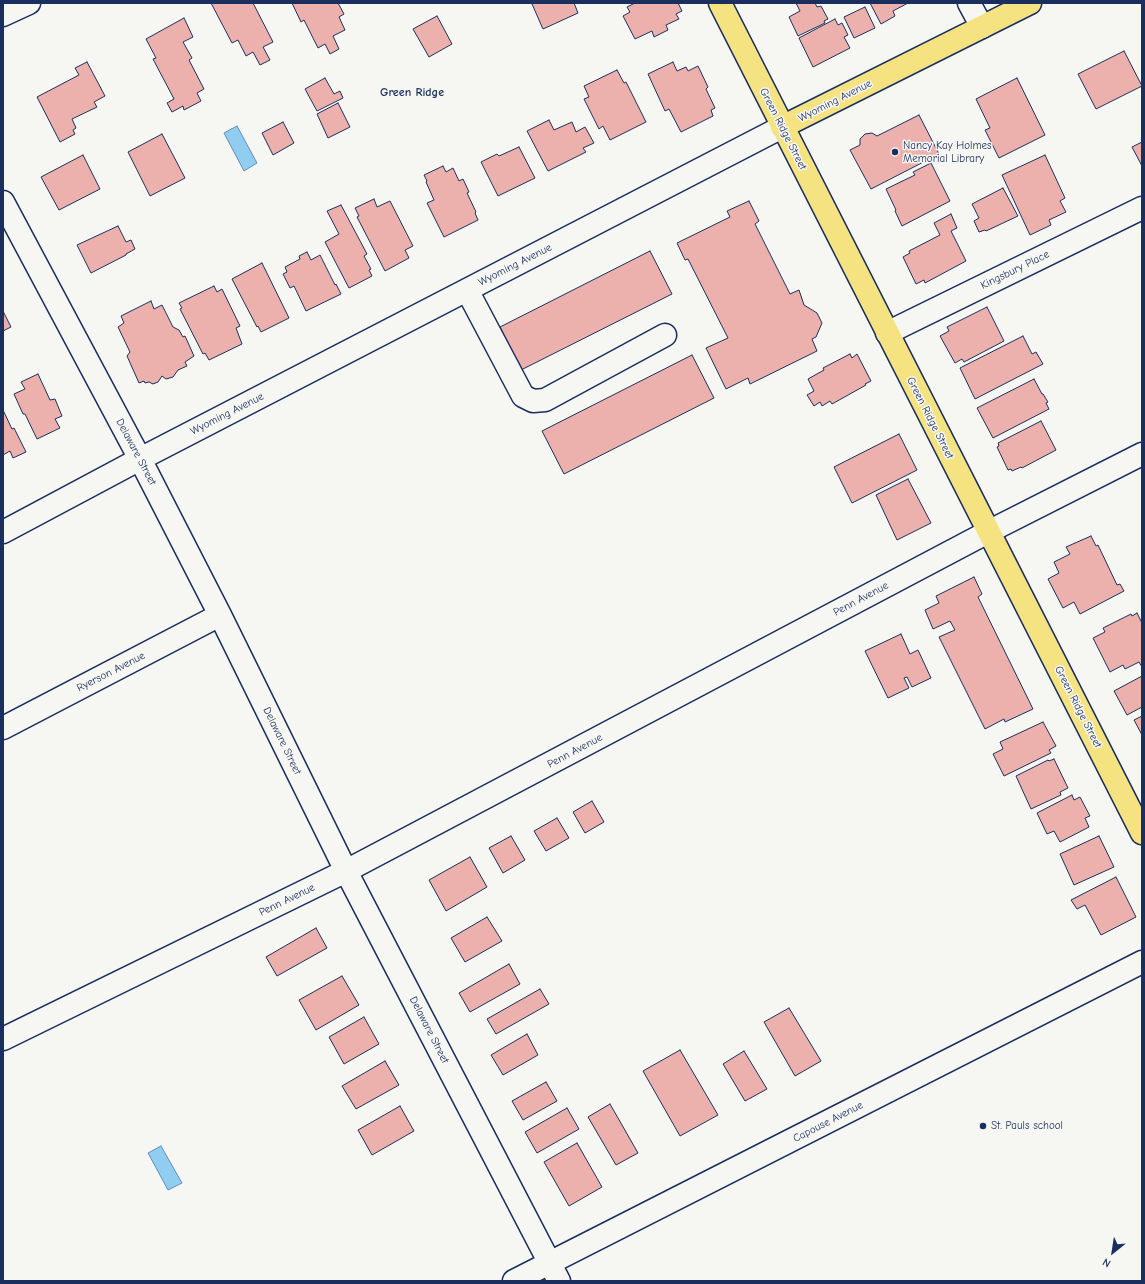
<!DOCTYPE html>
<html>
<head>
<meta charset="utf-8">
<style>
	body { margin:0 }
	#map { position:relative; width:1145px; height:1284px; overflow:hidden; background:#f6f6f2; font-family:"Comic Neue",sans-serif }
	canvas { display:block }
	.frame { position:absolute; inset:0; border:4px solid #1b2f5e; pointer-events:none }
	.north { position:absolute; left:1093px; top:1232px; width:40px; height:40px; -webkit-text-stroke:3px #f6f6f2; paint-order:stroke; rotate:210deg; font-size:11px; font-weight:700; line-height:16px; text-align:center; color:#1b2f5e }
	.north::after { content:''; display:block; margin:auto; width:14px; height:18px; background:#1b2f5e; clip-path:polygon(50% 0,100% 100%,50% 72%,0 100%) }
</style>
</head>
<body>
<div id="map">
<canvas width="1145" height="1284"></canvas>
<div class="frame"></div>
<div class="north">N</div>
</div>
<script>
const ctx = document.querySelector('canvas').getContext('2d');
ctx.lineJoin = 'round';
function fillPath(path, color) {
  ctx.fillStyle = color;
  ctx.fill(path, 'evenodd');
}
function shape(rows) {
  const path = new Path2D();
  for (const r of rows) {
    path.moveTo(r[0], r[1]);
    for (let i = 2; i < r.length; i += 2) path.lineTo(r[i], r[i + 1]);
  }
  return path;
}
function trace(path, color, width, dash) {
  ctx.strokeStyle = color;
  ctx.lineWidth = width;
  ctx.lineCap = dash ? 'butt' : 'round';
  ctx.setLineDash(dash || []);
  ctx.stroke(path);
}
function drawText(font, color, halo, rows, align = 'center') {
  ctx.font = font + ' "Comic Neue",sans-serif';
  ctx.lineWidth = 3;
  ctx.setLineDash([]);
  ctx.textBaseline = 'middle';
  ctx.strokeStyle = halo;
  ctx.fillStyle = color;
  for (const [text, x, y, turn = 0] of rows) {
    ctx.save();
    ctx.translate(x, y);
    ctx.rotate((+turn || 0) * Math.PI / 180);
    ctx.textAlign = isNaN(turn) ? turn : align;
    if (halo) ctx.strokeText(text, 0, 0);
    ctx.fillText(text, 0, 0);
    ctx.restore();
  }
}
const water = shape([
	[237,126,257,163,244,171,224,133,237,126],
	[161,1146,182,1183,168,1190,148,1153,161,1146]
]);
const building = shape([
	[211,3,253,3,273,42,263,47,270,60,260,65,253,52,246,56,238,40,232,43,211,3],
	[292,3,338,3,344,14,339,17,345,30,333,36,339,49,330,54,325,44,318,48,304,20,301,22,292,3],
	[534,3,574,3,578,13,543,29,532,4,534,3],
	[635,3,678,3,682,11,676,14,679,19,666,25,668,30,654,37,652,31,635,39,623,16,630,12,627,7,635,3],
	[796,3,815,3,817,7,821,6,828,19,824,21,825,23,798,36,789,17,800,11,796,3],
	[870,3,908,3,893,11,895,16,881,24,870,3],
	[865,7,875,28,854,38,844,17,865,7],
	[437,16,452,44,429,57,413,29,437,16],
	[184,18,193,37,183,42,192,58,189,60,204,89,197,93,201,101,184,110,183,106,172,112,167,103,174,99,153,59,156,58,146,39,184,18],
	[835,19,838,25,842,23,848,35,844,37,850,48,813,67,799,38,835,19],
	[1124,51,1142,86,1096,109,1078,74,1124,51],
	[87,62,105,96,94,102,97,107,72,119,76,128,73,130,75,134,60,142,57,136,37,97,79,75,75,68,87,62],
	[673,62,677,71,686,67,688,71,698,66,708,87,706,89,715,108,711,110,713,116,681,132,669,109,665,111,648,74,673,62],
	[617,70,624,83,626,82,646,122,610,140,603,126,599,129,584,99,589,97,584,86,617,70],
	[325,78,334,94,340,91,343,98,317,111,305,89,325,78],
	[1017,78,1045,135,999,158,985,130,990,128,976,99,1017,78],
	[338,103,350,127,328,138,317,114,338,103],
	[919,115,939,154,871,189,850,150,860,145,860,139,865,134,872,133,877,136,919,115],
	[549,120,554,130,572,122,576,132,585,127,594,143,583,148,586,152,548,171,527,131,549,120],
	[283,122,294,143,273,155,262,133,283,122],
	[162,134,185,178,150,196,128,152,162,134],
	[1142,142,1142,166,1132,147,1142,142],
	[519,147,535,178,498,196,481,162,497,154,499,156,519,147],
	[83,155,100,189,59,210,41,177,83,155],
	[1045,155,1065,198,1060,201,1066,212,1049,220,1051,225,1030,235,1002,175,1045,155],
	[931,163,950,201,902,226,895,211,896,210,886,189,915,175,913,172,931,163],
	[443,166,446,172,453,168,459,181,463,179,469,192,467,193,476,212,475,213,478,220,444,237,427,203,434,200,426,182,427,181,424,175,443,166],
	[1003,188,1018,216,986,231,985,230,979,232,974,221,979,218,972,204,1003,188],
	[374,199,377,207,390,201,413,246,405,250,409,258,385,271,357,217,359,216,355,208,374,199],
	[749,201,759,221,755,224,790,294,799,290,804,305,817,313,822,323,816,337,812,339,817,351,750,384,748,378,726,389,706,348,728,338,688,259,685,260,677,243,730,217,727,211,749,201],
	[341,205,367,254,364,256,371,269,369,270,372,276,349,288,325,242,339,234,327,211,341,205],
	[951,214,957,228,951,231,966,261,925,283,924,280,916,284,903,257,910,253,909,251,940,235,934,223,951,214],
	[118,226,126,242,131,240,135,249,126,254,126,255,91,273,77,245,118,226],
	[650,251,672,294,521,370,500,327,650,251],
	[307,252,311,260,320,255,335,285,336,284,341,294,306,311,294,286,290,288,283,274,287,272,285,267,300,259,299,256,307,252],
	[262,263,289,318,261,332,258,326,257,327,232,279,262,263],
	[214,286,217,292,222,289,240,326,236,328,242,344,209,360,205,353,203,354,180,309,182,308,179,303,214,286],
	[151,301,154,309,162,305,173,327,179,330,183,337,185,336,194,356,185,362,187,366,178,370,173,377,166,379,162,376,158,382,153,384,149,382,145,383,144,381,139,383,127,356,130,352,118,327,124,323,121,316,151,301],
	[987,307,1004,341,964,362,962,359,955,363,940,336,949,331,947,327,987,307],
	[3,311,11,327,3,331,3,311],
	[1023,336,1032,354,1036,352,1043,364,975,399,960,368,1023,336],
	[850,354,852,358,857,354,871,381,865,384,866,385,832,404,830,401,822,406,820,402,814,406,807,395,814,391,808,379,824,370,823,368,850,354],
	[692,355,714,398,564,474,542,431,692,355],
	[38,374,50,400,55,399,62,416,55,419,60,428,37,439,25,414,23,414,14,394,25,389,21,382,38,374],
	[1034,379,1042,394,1043,394,1048,402,1046,403,1049,409,993,438,977,408,1034,379],
	[3,410,12,429,14,428,26,452,13,458,10,451,3,455,3,410],
	[1041,421,1056,450,1022,468,1021,467,1012,471,1011,469,1008,470,997,447,999,446,998,443,1041,421],
	[899,434,917,470,852,503,834,467,899,434],
	[908,479,931,523,897,540,876,495,908,479],
	[1091,536,1096,546,1098,545,1117,585,1120,584,1124,591,1080,614,1074,602,1063,608,1048,579,1059,573,1054,562,1070,554,1066,547,1091,536],
	[974,577,982,594,978,597,1033,709,1005,722,1004,719,985,729,939,637,955,630,950,621,933,629,925,610,939,603,936,596,974,577],
	[1137,613,1142,623,1142,667,1139,662,1125,669,1123,665,1110,672,1093,638,1105,632,1103,628,1131,614,1132,616,1137,613],
	[901,634,910,654,918,650,931,678,912,687,907,677,904,678,909,688,888,698,865,651,901,634],
	[1142,676,1142,707,1127,715,1114,691,1142,676],
	[1142,716,1142,735,1134,720,1142,716],
	[1043,722,1056,746,1049,750,1051,753,1004,776,993,754,1003,749,1000,742,1043,722],
	[1054,759,1068,788,1060,792,1061,795,1031,809,1016,776,1048,760,1049,761,1054,759],
	[1072,795,1074,800,1080,797,1090,816,1085,818,1089,827,1060,842,1054,831,1047,834,1037,813,1072,795],
	[592,801,604,822,585,833,573,812,592,801],
	[557,818,569,838,546,851,534,831,557,818],
	[511,836,525,860,503,873,489,848,511,836],
	[1099,836,1114,867,1074,885,1060,854,1099,836],
	[470,857,487,887,446,911,429,880,470,857],
	[1116,877,1136,917,1101,935,1085,905,1077,909,1071,900,1116,877],
	[487,917,502,941,465,962,451,938,487,917],
	[316,928,327,948,277,976,266,957,316,928],
	[509,964,520,984,470,1012,459,993,509,964],
	[342,976,359,1005,316,1030,299,1000,342,976],
	[540,989,549,1004,496,1034,487,1019,540,989],
	[789,1008,821,1061,795,1076,764,1022,789,1008],
	[364,1017,379,1044,344,1064,329,1037,364,1017],
	[527,1034,538,1055,503,1075,491,1055,527,1034],
	[680,1050,718,1115,680,1136,643,1071,680,1050],
	[744,1051,767,1089,745,1101,723,1064,744,1051],
	[385,1061,399,1085,356,1109,342,1086,385,1061],
	[546,1082,557,1101,523,1120,512,1101,546,1082],
	[610,1104,638,1153,616,1165,588,1117,610,1104],
	[400,1106,414,1131,372,1155,358,1130,400,1106],
	[567,1108,579,1129,537,1153,525,1132,567,1108],
	[577,1143,602,1187,569,1206,544,1162,577,1143]
]);
const minor = shape([
	[969,3,982,27],
	[3,15,29,3],
	[3,202,140,459,220,615,346,871,559,1281],
	[467,290,523,396,533,401,545,400,665,335],
	[887,333,1142,208],
	[3,532,140,459,782,127],
	[3,728,220,615],
	[3,1039,346,871,988,532,1142,454],
	[514,1281,1142,962]
]);
const major = shape([
	[720,3,1142,833],
	[782,127,1030,3]
]);
const markers = [
	[895,152,4,"#1b2f5e"],
	[983,1126,4,"#1b2f5e"]
];
const streetNames = [
	["Wyoming Avenue",835,101,-27],
	["Green Ridge Street",783,129,63],
	["Wyoming Avenue",515,265,-27],
	["Kingsbury Place",1015,270,-26],
	["Wyoming Avenue",227,414,-27],
	["Green Ridge Street",930,418,63],
	["Delaware Street",136,452,62],
	["Penn Avenue",861,599,-28],
	["Ryerson Avenue",111,672,-27],
	["Green Ridge Street",1078,707,63],
	["Delaware Street",282,741,64],
	["Penn Avenue",575,751,-28],
	["Penn Avenue",287,900,-26],
	["Delaware Street",429,1030,63],
	["Capouse Avenue",828,1122,-27]
];
const poiNames = [
	["Nancy Kay Holmes",903,146],
	["Memorial Library",903,159],
	["St. Pauls school",991,1126]
];
const neighbourhoodNames = [
	["Green Ridge",412,93]
];
fillPath(water, '#90cdf1');
trace(water, '#618eb6', 1);
fillPath(building, '#ecb1ac');
trace(building, '#1b2f5e', 1);
trace(minor, '#1b2f5e', 25);
trace(major, '#1b2f5e', 25);
trace(minor, '#f6f6f2', 22);
trace(major, '#f5e382', 22);
for (const [x, y, r, color] of markers) {
  const dot = new Path2D();
  dot.arc(x, y, r, 0, 2 * Math.PI);
  ctx.fillStyle = color;
  ctx.fill(dot);
  trace(dot, '#f6f6f2', 1.5);
}
drawText('11px', '#1b2f5e', '#f6f6f2', streetNames);
drawText('11px', '#1b2f5e', '#f6f6f2', poiNames, 'left');
drawText('bold 12px', '#1b2f5e', '#f6f6f2', neighbourhoodNames);
</script>
</body>
</html>
